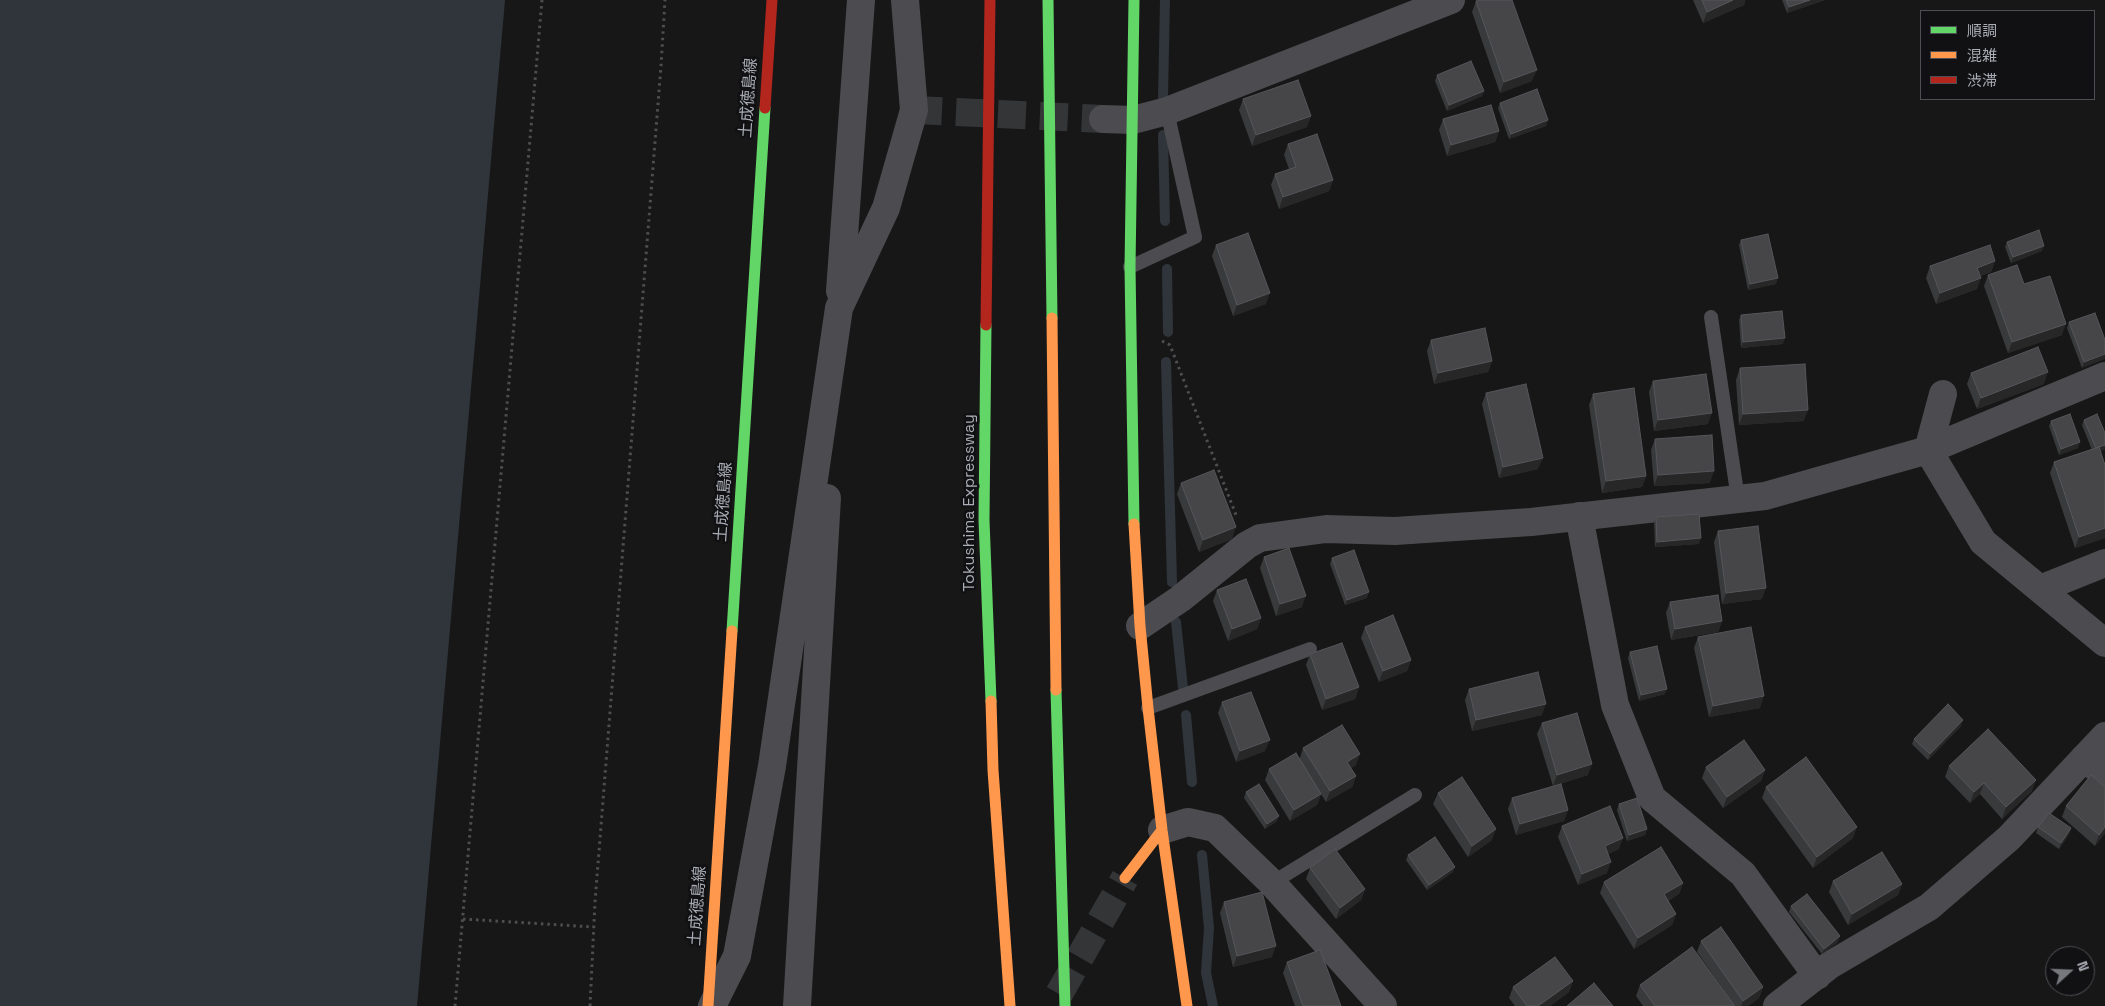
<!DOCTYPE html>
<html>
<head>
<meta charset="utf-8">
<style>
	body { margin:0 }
	#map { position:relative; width:2105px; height:1006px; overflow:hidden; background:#171717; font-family:"Space Grotesk","Noto Sans JP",sans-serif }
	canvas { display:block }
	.legend { position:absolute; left:1920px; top:10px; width:175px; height:90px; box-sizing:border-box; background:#111113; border:1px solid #4e4f54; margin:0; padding:6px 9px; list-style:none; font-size:15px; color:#aaadb6 }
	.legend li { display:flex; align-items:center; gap:10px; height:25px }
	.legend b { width:25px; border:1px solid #4e4f54 }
	.north { position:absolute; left:2045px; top:946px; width:50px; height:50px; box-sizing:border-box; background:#111113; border:1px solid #4e4f54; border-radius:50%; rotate:70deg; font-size:14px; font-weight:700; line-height:20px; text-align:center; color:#aaadb6 }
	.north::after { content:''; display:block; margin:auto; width:18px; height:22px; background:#77787e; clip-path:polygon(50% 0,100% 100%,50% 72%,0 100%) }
</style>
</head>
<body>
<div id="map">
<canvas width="2105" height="1006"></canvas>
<ul class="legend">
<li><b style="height:6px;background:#63d668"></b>順調</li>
<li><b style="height:6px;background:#ff974d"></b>混雑</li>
<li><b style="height:6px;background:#b3261e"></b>渋滞</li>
</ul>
<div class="north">N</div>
</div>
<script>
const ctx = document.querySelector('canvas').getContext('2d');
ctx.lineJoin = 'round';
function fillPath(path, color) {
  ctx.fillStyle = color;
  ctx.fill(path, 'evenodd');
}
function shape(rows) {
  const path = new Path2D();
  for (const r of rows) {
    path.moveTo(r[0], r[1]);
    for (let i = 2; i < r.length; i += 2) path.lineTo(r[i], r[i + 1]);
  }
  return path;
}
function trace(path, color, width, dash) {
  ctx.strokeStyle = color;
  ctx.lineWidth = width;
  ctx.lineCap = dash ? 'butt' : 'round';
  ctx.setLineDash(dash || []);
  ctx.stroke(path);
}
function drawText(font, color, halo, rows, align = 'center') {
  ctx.font = font + ' "Space Grotesk","Noto Sans JP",sans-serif';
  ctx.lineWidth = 5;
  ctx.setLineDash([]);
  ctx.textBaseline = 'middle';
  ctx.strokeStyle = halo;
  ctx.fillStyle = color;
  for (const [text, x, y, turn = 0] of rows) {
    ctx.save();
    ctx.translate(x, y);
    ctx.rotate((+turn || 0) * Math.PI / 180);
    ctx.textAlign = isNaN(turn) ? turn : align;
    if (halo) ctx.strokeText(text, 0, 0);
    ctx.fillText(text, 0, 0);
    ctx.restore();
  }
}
const water = shape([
	[0,0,505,0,417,1006,0,1006]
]);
const stream = shape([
	[1163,98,1165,0],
	[1163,135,1165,221],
	[1167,269,1168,332],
	[1166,362,1172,582],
	[1176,622,1183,688],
	[1186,715,1192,782],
	[1202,855,1209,928,1206,973,1213,1006]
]);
const streetTunnel = shape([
	[914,110,1103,119]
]);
const secondaryTunnel = shape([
	[1059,994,1125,878]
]);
const path = shape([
	[1162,341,1170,345,1236,515],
	[463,919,594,927],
	[455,1006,542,0],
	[590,1006,595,902,661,66,665,0]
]);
const lane = shape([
	[1130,267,1195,237,1167,111],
	[1711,317,1738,499],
	[1148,708,1310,649],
	[1272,883,1415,795]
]);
const street = shape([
	[1103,119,1133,120,1167,111,1451,0],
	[840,291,861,0],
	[1943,394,1928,450,1983,542,2105,643],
	[1579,516,1615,705,1652,798,1743,874,1817,976],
	[2040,589,2105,563],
	[1140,626,1180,599,1247,545,1260,538,1326,529,1395,531,1531,522,1765,496,1928,450,2105,376],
	[2084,758,2105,774],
	[1162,830,1188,822,1215,828,1272,883,1383,1006],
	[712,1006,737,956,772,766,839,308,886,208,914,110,905,0],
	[797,1006,827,498],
	[1777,1006,1830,965,1929,907,2009,838,2105,736]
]);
const fast = shape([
	[1048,0,1052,318],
	[986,325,984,520,991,701],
	[1134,524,1130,267,1134,0],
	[732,631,765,108],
	[1056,690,1065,1006]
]);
const slow = shape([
	[1052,318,1056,690],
	[1134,524,1140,626,1148,708,1162,830,1187,1006],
	[991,701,993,770,1010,1006],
	[1125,878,1162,830],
	[708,1006,732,631]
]);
const jam = shape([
	[765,108,772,0],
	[986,325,990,0]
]);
const wall = shape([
	[1693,0,1745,0,1744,5,1703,23],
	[1782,0,1825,0,1787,13],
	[1476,1,1532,81,1500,93,1472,12],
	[1437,75,1484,91,1482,96,1447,111,1435,81],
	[1243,99,1311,116,1307,127,1252,146,1239,110],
	[1500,103,1548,120,1546,126,1509,139,1498,108],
	[1443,119,1499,131,1495,142,1447,156,1439,130],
	[1288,144,1333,180,1329,191,1279,209,1271,185,1275,174,1289,169,1284,155],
	[1741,240,1776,284,1748,290,1739,245],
	[2007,242,2042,251,2011,263,2005,247],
	[1216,245,1266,304,1233,316,1212,256],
	[1995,261,1991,272,1980,276,1977,289,1936,304,1926,278,1930,266],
	[1988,275,2024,284,2062,335,2008,353,1984,286],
	[1741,315,1783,344,1741,348,1739,320],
	[2069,322,2105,340,2082,368,2067,328],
	[1431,340,1492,361,1488,372,1434,384,1427,351],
	[1740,368,1804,421,1739,425,1736,380],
	[1971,373,2044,384,1977,409,1967,384],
	[1653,381,1708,424,1654,431,1649,392],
	[1486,393,1538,469,1499,478,1482,404],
	[1593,394,1646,476,1642,487,1602,493,1589,405],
	[2084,420,2105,433,2105,449,2100,451,2105,465,2105,538,2075,548,2050,473,2054,462,2092,450,2082,425],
	[2051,421,2078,448,2059,455,2049,426],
	[1655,439,1710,483,1654,486,1651,450],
	[1181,483,1232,539,1199,552,1177,494],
	[1656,517,1699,544,1655,547,1654,523],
	[1718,531,1762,599,1722,604,1714,542],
	[1264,557,1302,607,1276,616,1260,568],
	[1332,558,1367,598,1345,605,1330,564],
	[1217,590,1261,618,1257,629,1228,641,1213,601],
	[1670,602,1722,621,1718,632,1671,640,1666,613],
	[1365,627,1411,660,1407,671,1379,682,1361,638],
	[1698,637,1760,708,1709,717,1694,648],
	[1630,652,1665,694,1639,701,1628,658],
	[1310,654,1359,687,1355,699,1322,710,1306,665],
	[1469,689,1542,715,1472,731,1465,700],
	[1222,702,1265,751,1236,762,1218,713],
	[1542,723,1588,775,1553,786,1537,734],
	[1961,726,1928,760,1912,744,1914,739],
	[1303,748,1356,765,1351,768,1356,776,1352,787,1326,802,1321,794,1317,805,1290,821,1265,780,1269,769,1300,758],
	[1949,766,2032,791,2002,819,1980,794,1970,803,1945,777],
	[1706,767,1765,770,1761,781,1723,808,1702,778],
	[1766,787,1853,838,1813,868,1762,798],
	[2105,787,2105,833,2095,846,2062,817,2066,806],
	[1246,792,1277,821,1265,829,1244,798],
	[1438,793,1492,840,1468,857,1433,804],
	[1512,798,1568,810,1564,821,1516,835,1508,809],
	[1619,804,1647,829,1645,835,1627,841,1617,810],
	[1562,826,1619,849,1608,854,1607,873,1578,885,1558,837],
	[2038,827,2071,828,2069,834,2059,849,2036,833],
	[1408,855,1453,872,1427,890,1406,860],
	[1310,868,1365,889,1361,900,1336,919,1306,879],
	[1833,881,1902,884,1898,895,1848,925,1829,892],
	[1604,882,1683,883,1679,894,1668,901,1676,914,1672,925,1634,949,1600,893],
	[1224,902,1272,957,1233,967,1220,913],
	[1791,906,1838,942,1822,954,1789,912],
	[1701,941,1763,987,1759,998,1748,1006,1643,1006,1636,996,1640,985,1732,1002,1697,952],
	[1287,962,1341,1006,1295,1006,1283,973],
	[1573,981,1569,992,1550,1006,1515,1006,1509,998,1513,987]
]);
const shadedWall = shape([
	[1733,0,1745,0,1744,5,1703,23,1707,12],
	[1810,0,1825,0,1787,13,1789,7],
	[1537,70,1532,81,1500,93,1504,82],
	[1484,91,1482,96,1447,111,1449,105],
	[1311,116,1307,127,1252,146,1256,135],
	[1548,120,1546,126,1509,139,1511,134],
	[1499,131,1495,142,1447,156,1451,145],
	[1333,180,1329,191,1279,209,1283,197],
	[2044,246,2042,251,2011,263,2013,257],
	[1995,261,1991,272,1973,279,1977,268],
	[1778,278,1776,284,1748,290,1750,284],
	[1981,278,1977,289,1936,304,1940,293],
	[1270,293,1266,304,1233,316,1237,305],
	[2066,324,2062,335,2008,353,2012,342],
	[1785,338,1783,344,1741,348,1743,342],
	[2105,354,2105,359,2082,368,2084,362],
	[1492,361,1488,372,1434,384,1438,373],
	[2048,372,2044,384,1977,409,1981,398],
	[1808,410,1804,421,1739,425,1743,414],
	[1712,413,1708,424,1654,431,1658,420],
	[2080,442,2078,448,2059,455,2061,449],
	[2105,445,2105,449,2094,454,2096,448],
	[1543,458,1538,469,1499,478,1503,467],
	[1714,471,1710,483,1654,486,1658,475],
	[1646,476,1642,487,1602,493,1606,481],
	[1236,527,1232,539,1199,552,1203,540],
	[2105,528,2105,538,2075,548,2079,537],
	[1701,538,1699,544,1655,547,1657,542],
	[1766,588,1762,599,1722,604,1726,593],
	[1369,592,1367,598,1345,605,1347,600],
	[1306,596,1302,607,1276,616,1280,604],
	[1261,618,1257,629,1228,641,1232,629],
	[1722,621,1718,632,1671,640,1675,629],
	[1411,660,1407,671,1379,682,1383,671],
	[1359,687,1355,699,1322,710,1326,699],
	[1667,689,1665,694,1639,701,1641,695],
	[1764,696,1760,708,1709,717,1713,706],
	[1546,704,1542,715,1472,731,1476,720],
	[1963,720,1961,726,1928,760,1930,754],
	[1270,740,1265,751,1236,762,1240,751],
	[1360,754,1356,765,1343,773,1347,762],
	[1592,764,1588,775,1553,786,1557,775],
	[1765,770,1761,781,1723,808,1727,797],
	[1356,776,1352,787,1326,802,1330,791],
	[2036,780,2032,791,2002,819,2006,807],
	[1984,783,1980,794,1970,803,1974,792],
	[1321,794,1317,805,1290,821,1294,810],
	[1568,810,1564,821,1516,835,1520,824],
	[1279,816,1277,821,1265,829,1267,824],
	[1857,827,1853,838,1813,868,1817,857],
	[2105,827,2105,833,2095,846,2099,835],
	[2071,828,2069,834,2059,849,2061,843],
	[1496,829,1492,840,1468,857,1472,846],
	[1647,829,1645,835,1627,841,1629,835],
	[1623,838,1619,849,1601,857,1605,846],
	[1611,862,1607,873,1578,885,1582,874],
	[1455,867,1453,872,1427,890,1429,885],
	[1683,883,1679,894,1660,905,1664,894],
	[1902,884,1898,895,1848,925,1852,914],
	[1365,889,1361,900,1336,919,1340,908],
	[1676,914,1672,925,1634,949,1638,938],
	[1840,936,1838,942,1822,954,1824,949],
	[1276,946,1272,957,1233,967,1237,956],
	[1573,981,1569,992,1550,1006,1538,1006],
	[1763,987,1759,998,1748,1006,1741,1006,1743,1001]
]);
const building = shape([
	[1478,0,1512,0,1537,70,1504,82,1476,1,1478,0],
	[1702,0,1733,0,1707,12,1702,0],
	[1786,0,1810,0,1789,7,1786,0],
	[1471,61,1484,91,1449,105,1437,75,1471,61],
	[1298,80,1311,116,1256,135,1243,99,1298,80],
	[1537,89,1548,120,1511,134,1500,103,1537,89],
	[1491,105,1499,131,1451,145,1443,119,1491,105],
	[1317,134,1333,180,1283,197,1275,174,1296,167,1288,144,1317,134],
	[2039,230,2044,246,2013,257,2007,242,2039,230],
	[1248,233,1270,293,1237,305,1216,245,1248,233],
	[1768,234,1778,278,1750,284,1741,240,1768,234],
	[1990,245,1995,261,1977,268,1981,278,1940,293,1930,266,1990,245],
	[2017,265,2024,284,2050,276,2066,324,2012,342,1988,275,2017,265],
	[1782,311,1785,338,1743,342,1741,315,1782,311],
	[2095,313,2105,340,2105,354,2084,362,2069,322,2095,313],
	[1485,328,1492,361,1438,373,1431,340,1485,328],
	[2038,347,2048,372,1981,398,1971,373,2038,347],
	[1805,364,1808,410,1743,414,1740,368,1805,364],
	[1706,374,1712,413,1658,420,1653,381,1706,374],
	[1526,384,1543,458,1503,467,1486,393,1526,384],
	[1634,388,1646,476,1606,481,1593,394,1634,388],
	[2070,414,2080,442,2061,449,2051,421,2070,414],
	[2097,414,2105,433,2105,445,2096,448,2084,420,2097,414],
	[1712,435,1714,471,1658,475,1655,439,1712,435],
	[2099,447,2105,465,2105,528,2079,537,2054,462,2099,447],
	[1214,470,1236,527,1203,540,1181,483,1214,470],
	[1699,514,1701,538,1657,542,1656,517,1699,514],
	[1758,526,1766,588,1726,593,1718,531,1758,526],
	[1289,548,1306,596,1280,604,1264,557,1289,548],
	[1354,550,1369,592,1347,600,1332,558,1354,550],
	[1246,579,1261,618,1232,629,1217,590,1246,579],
	[1718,595,1722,621,1675,629,1670,602,1718,595],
	[1393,615,1411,660,1383,671,1365,627,1393,615],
	[1751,627,1764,696,1713,706,1698,637,1751,627],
	[1342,643,1359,687,1326,699,1310,654,1342,643],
	[1657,646,1667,689,1641,695,1630,652,1657,646],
	[1538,672,1546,704,1476,720,1469,689,1538,672],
	[1251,692,1270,740,1240,751,1222,702,1251,692],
	[1948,704,1963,720,1930,754,1914,739,1948,704],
	[1577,713,1592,764,1557,775,1542,723,1577,713],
	[1342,725,1360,754,1347,762,1356,776,1330,791,1303,748,1342,725],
	[1988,729,2036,780,2006,807,1984,783,1974,792,1949,766,1988,729],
	[1744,740,1765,770,1727,797,1706,767,1744,740],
	[1296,753,1321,794,1294,810,1269,769,1296,753],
	[1806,757,1857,827,1817,857,1766,787,1806,757],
	[2091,775,2105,787,2105,827,2099,835,2066,806,2091,775],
	[1462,777,1496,829,1472,846,1438,793,1462,777],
	[1259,784,1279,816,1267,824,1246,792,1259,784],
	[1561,784,1568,810,1520,824,1512,798,1561,784],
	[1637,798,1647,829,1629,835,1619,804,1637,798],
	[1610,806,1623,838,1605,846,1611,862,1582,874,1562,826,1610,806],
	[2049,813,2071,828,2061,843,2038,827,2049,813],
	[1435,837,1455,867,1429,885,1408,855,1435,837],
	[1661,847,1683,883,1664,894,1676,914,1638,938,1604,882,1661,847],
	[1335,849,1365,889,1340,908,1310,868,1335,849],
	[1882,852,1902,884,1852,914,1833,881,1882,852],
	[1262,892,1276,946,1237,956,1224,902,1262,892],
	[1807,894,1840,936,1824,949,1791,906,1807,894],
	[1721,927,1763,987,1743,1001,1701,941,1721,927],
	[1692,947,1734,1005,1734,1006,1655,1006,1640,985,1692,947],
	[1320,950,1341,1006,1303,1006,1287,962,1320,950],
	[1555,957,1573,981,1538,1006,1527,1006,1513,987,1555,957],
	[1594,983,1613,1006,1567,1006,1594,983]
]);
const streetNames = [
	["土成徳島線",749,98,-86],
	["土成徳島線",724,502,-86],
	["Tokushima Expressway",970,503,-90],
	["土成徳島線",698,906,-86]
];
fillPath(water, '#2f353b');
trace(stream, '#2f353b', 10);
trace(streetTunnel, '#343537', 28, [28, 14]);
trace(secondaryTunnel, '#343537', 28, [28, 14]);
trace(path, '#4d4e50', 3, [2.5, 4]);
trace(lane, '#4c4c50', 14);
trace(street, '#4c4c50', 28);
trace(fast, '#63d668', 11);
trace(slow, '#ff974d', 11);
trace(jam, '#b3261e', 11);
fillPath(wall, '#393a3b');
fillPath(shadedWall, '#272727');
fillPath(building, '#464648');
trace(building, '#55565a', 1);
drawText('16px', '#aaadb6', '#111113', streetNames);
</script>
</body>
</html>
